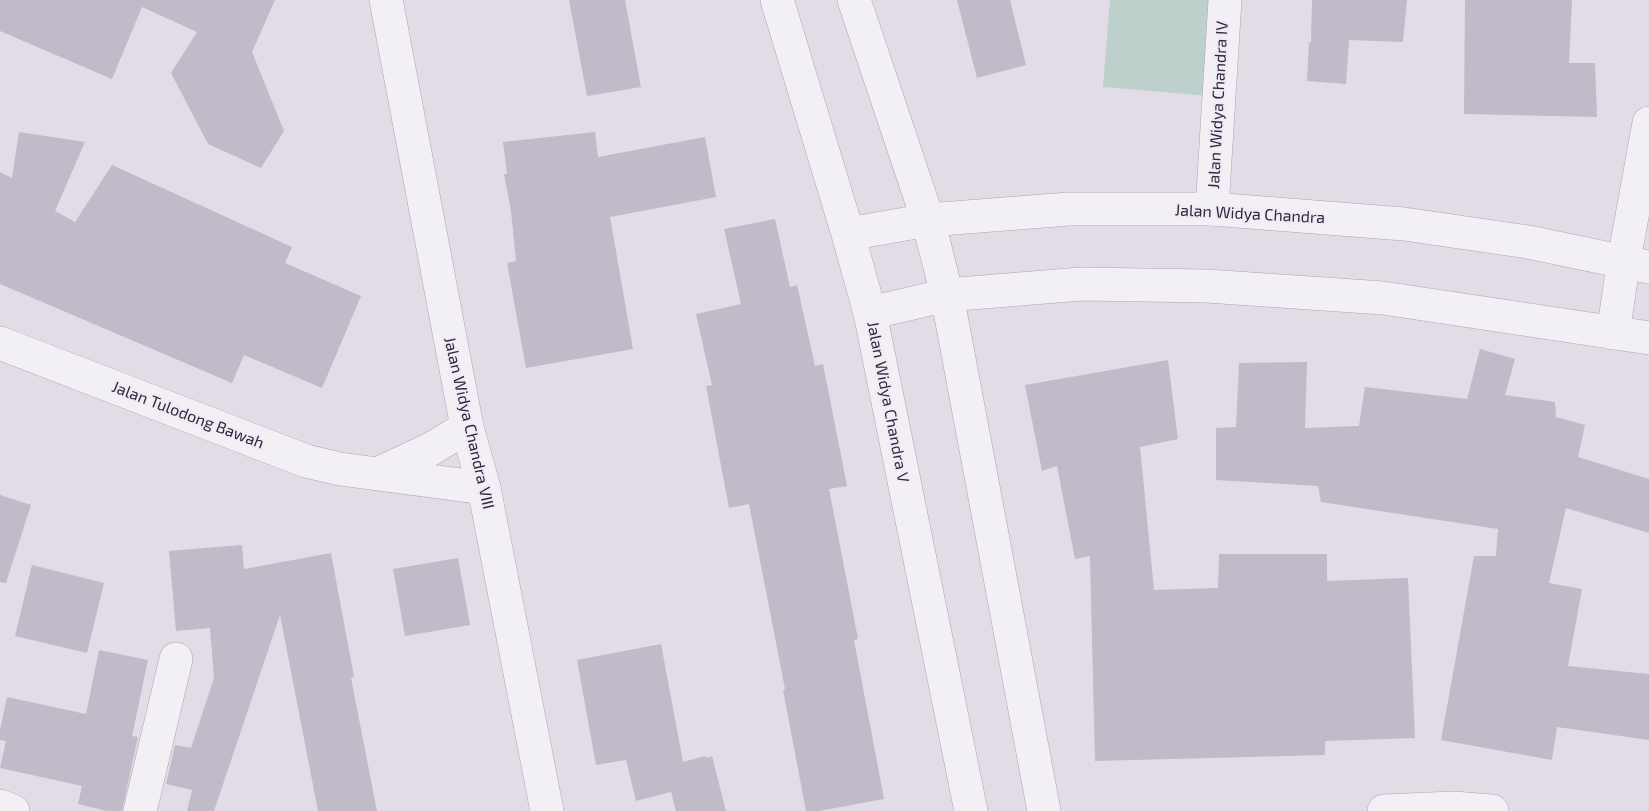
<!DOCTYPE html>
<html>
<head>
<meta charset="utf-8">
<style>
	body { margin:0 }
	canvas { display:block; background:#e2dce6 }
</style>
</head>
<body>
<canvas width="1649" height="811"></canvas>
<script>
const ctx = document.querySelector('canvas').getContext('2d');
ctx.lineJoin = 'round';
function fillPath(path, color) {
  ctx.fillStyle = color;
  ctx.fill(path, 'evenodd');
}
function shape(rows) {
  const path = new Path2D();
  for (const r of rows) {
    path.moveTo(r[0], r[1]);
    for (let i = 2; i < r.length; i += 2) path.lineTo(r[i], r[i + 1]);
  }
  return path;
}
function trace(path, color, width, dash) {
  ctx.strokeStyle = color;
  ctx.lineWidth = width;
  ctx.lineCap = dash ? 'butt' : 'round';
  ctx.setLineDash(dash || []);
  ctx.stroke(path);
}
function drawText(font, color, halo, rows, align = 'center') {
  ctx.font = font + ' "Exo 2",sans-serif';
  ctx.lineWidth = 4.5;
  ctx.setLineDash([]);
  ctx.textBaseline = 'middle';
  ctx.strokeStyle = halo;
  ctx.fillStyle = color;
  for (const [text, x, y, turn = 0] of rows) {
    ctx.save();
    ctx.translate(x, y);
    ctx.rotate((+turn || 0) * Math.PI / 180);
    ctx.textAlign = isNaN(turn) ? turn : align;
    if (halo) ctx.strokeText(text, 0, 0);
    ctx.fillText(text, 0, 0);
    ctx.restore();
  }
}
const green = shape([
	[1110,0,1216,0,1209,96,1103,87]
]);
const building = shape([
	[0,0,275,0,252,52,284,131,261,168,208,144,171,73,197,32,142,7,112,79,0,31],
	[569,0,625,0,641,87,587,96],
	[957,0,1010,0,1026,65,977,78],
	[1312,0,1407,0,1403,42,1349,40,1346,84,1307,81,1309,42,1311,42],
	[1465,0,1572,0,1569,63,1595,63,1597,117,1464,114],
	[19,132,85,142,55,211,75,222,112,165,292,247,285,263,361,296,322,388,244,355,232,383,0,284,0,172,12,178],
	[595,132,598,157,705,137,716,197,610,217,633,349,526,368,507,263,516,261,511,211,504,174,507,174,503,142],
	[775,219,790,287,797,285,815,366,823,364,847,486,829,489,858,639,854,640,884,799,819,811,806,811,783,690,785,689,749,504,729,508,706,386,712,385,696,314,741,304,724,229],
	[1480,349,1515,359,1505,395,1555,402,1556,417,1585,425,1578,457,1649,479,1649,533,1566,508,1549,583,1582,589,1568,666,1649,674,1649,740,1557,727,1552,760,1441,740,1474,556,1496,556,1498,529,1321,502,1318,486,1216,480,1216,428,1236,427,1239,363,1307,362,1305,428,1359,426,1365,387,1467,399],
	[1168,360,1178,439,1140,447,1154,590,1218,588,1219,554,1327,554,1327,581,1408,578,1415,738,1325,741,1325,755,1095,761,1090,556,1075,559,1057,466,1042,471,1025,385],
	[0,495,31,505,6,583,0,582],
	[242,545,244,569,331,553,354,677,351,678,377,811,318,811,280,615,214,811,187,811,192,790,166,784,175,745,191,748,214,678,210,628,176,631,169,551],
	[458,558,470,625,405,636,393,569],
	[32,565,104,583,87,653,15,636],
	[661,644,683,762,705,756,706,758,712,756,726,811,676,811,671,792,636,801,626,760,596,765,577,660],
	[99,650,148,660,132,736,138,737,122,811,107,811,78,804,82,786,0,768,6,741,0,740,0,730,7,697,86,714]
]);
const minor = shape([
	[1212,209,1225,0],
	[947,295,1044,811],
	[870,313,971,811],
	[1613,333,1624,260,1649,123],
	[484,488,547,811],
	[0,806,13,811],
	[140,811,176,659],
	[1384,811,1453,808,1492,811]
]);
const tertiary = shape([
	[777,0,848,234,870,313,947,295,1081,284,1207,286,1383,298,1649,338],
	[854,0,928,220,947,295],
	[848,234,928,220,1069,209,1212,209,1404,224,1528,242,1649,267],
	[0,343,306,461,340,469,484,488,467,427,386,0],
	[380,473,431,449,467,427]
]);
const streetNames = [
	["Jalan Widya Chandra IV",1218,105,-87],
	["Jalan Widya Chandra",1250,214,3],
	["Jalan Widya Chandra V",888,402,79],
	["Jalan Tulodong Bawah",188,415,21],
	["Jalan Widya Chandra VIII",469,423,77]
];
fillPath(green, '#bdd0cb');
fillPath(building, '#c2b9c9');
trace(minor, '#aea5b3', 34);
trace(tertiary, '#aea5b3', 34);
trace(minor, '#f2eff5', 33);
trace(tertiary, '#f2eff5', 33);
drawText('16px', '#33263c', '#f0ebf4', streetNames);
</script>
</body>
</html>
